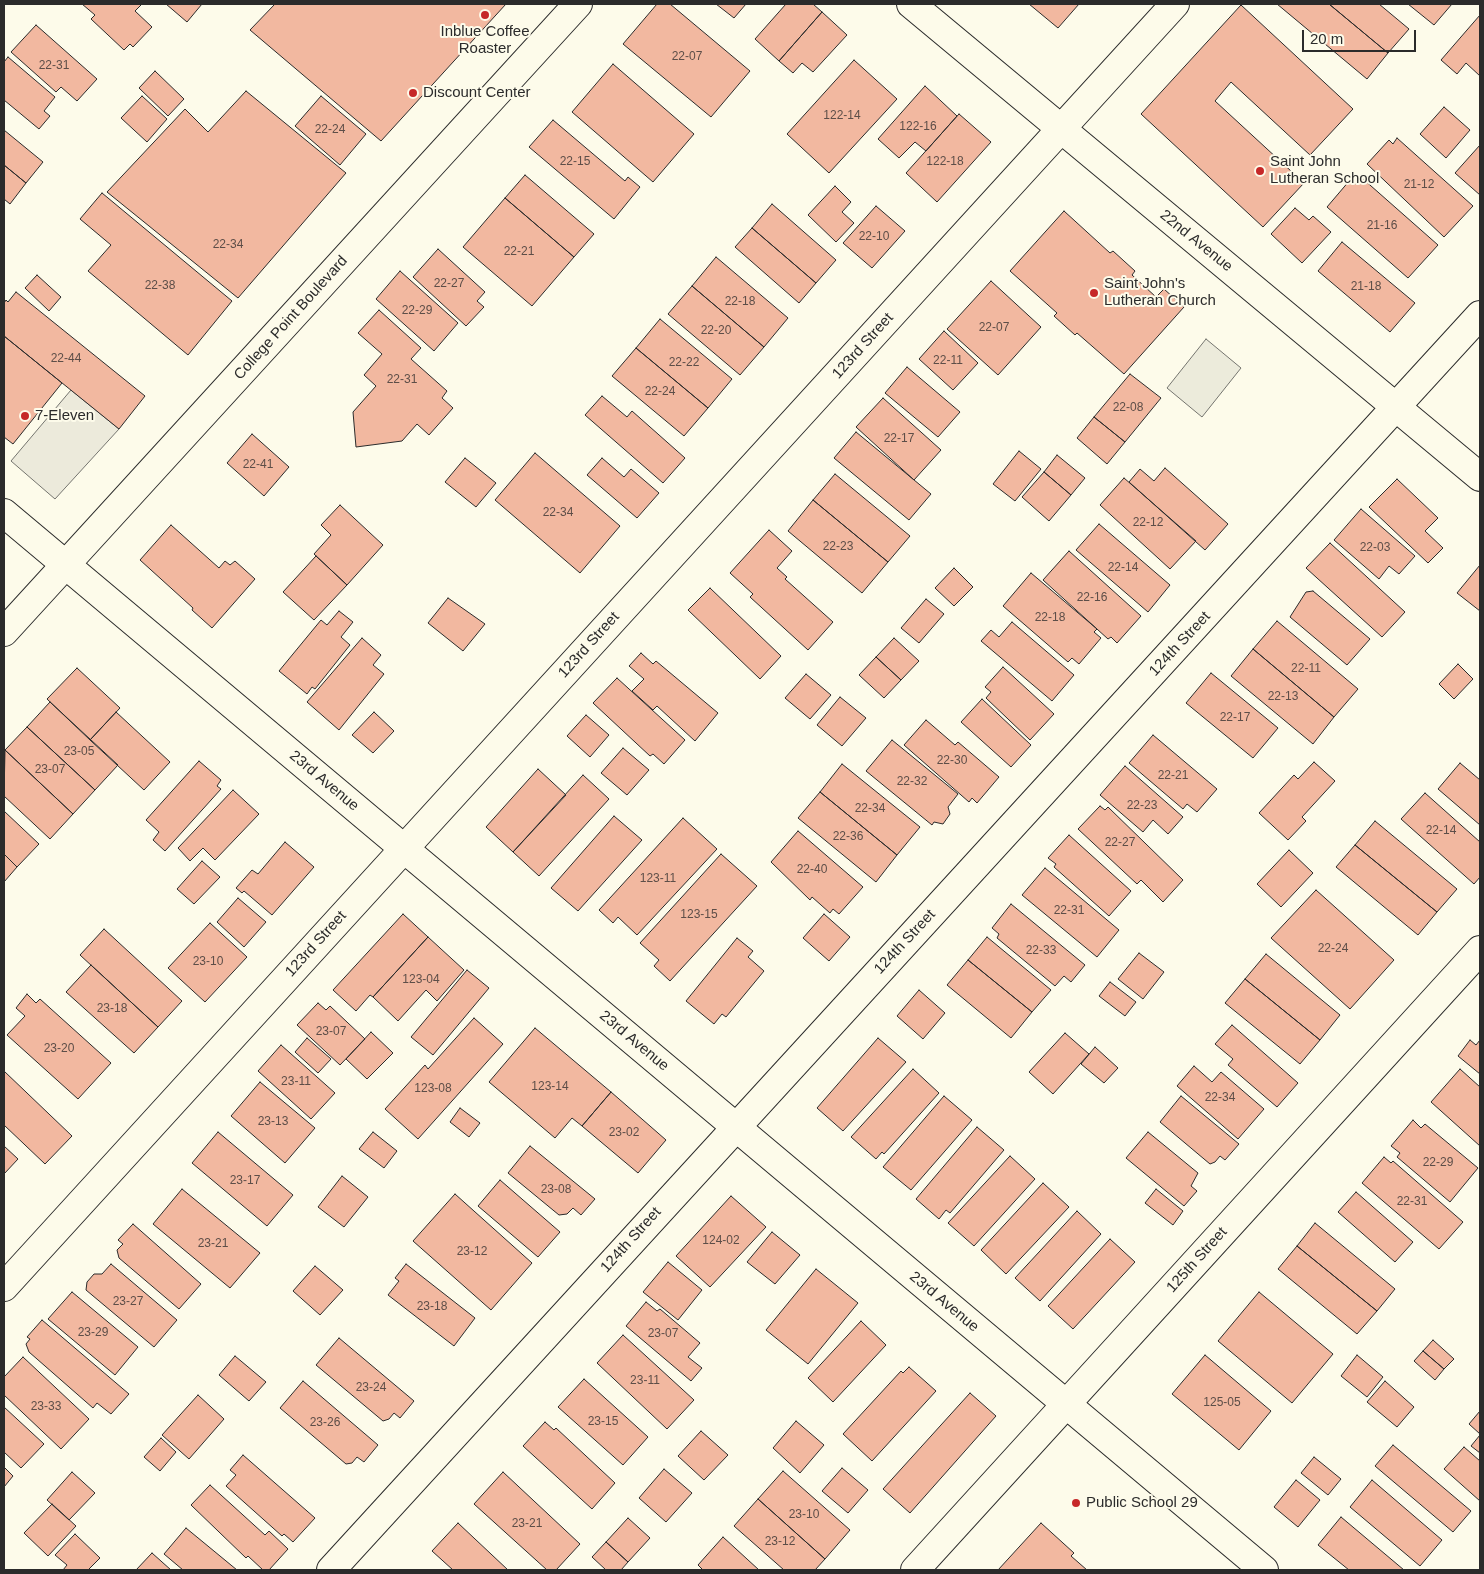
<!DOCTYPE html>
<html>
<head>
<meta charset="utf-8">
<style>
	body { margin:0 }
	#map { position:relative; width:1484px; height:1574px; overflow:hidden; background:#fdfbea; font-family:Helvetica,sans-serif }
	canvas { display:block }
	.frame { position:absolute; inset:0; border:5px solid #2b2b2b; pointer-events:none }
	.scale { position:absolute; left:1302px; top:30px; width:114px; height:22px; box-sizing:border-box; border:2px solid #2b2b2b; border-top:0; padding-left:6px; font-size:15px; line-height:18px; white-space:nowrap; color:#2b2b2b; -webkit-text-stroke:4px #fdfbea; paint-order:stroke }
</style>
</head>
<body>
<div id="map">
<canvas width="1484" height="1574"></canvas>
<div class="frame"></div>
<div class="scale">20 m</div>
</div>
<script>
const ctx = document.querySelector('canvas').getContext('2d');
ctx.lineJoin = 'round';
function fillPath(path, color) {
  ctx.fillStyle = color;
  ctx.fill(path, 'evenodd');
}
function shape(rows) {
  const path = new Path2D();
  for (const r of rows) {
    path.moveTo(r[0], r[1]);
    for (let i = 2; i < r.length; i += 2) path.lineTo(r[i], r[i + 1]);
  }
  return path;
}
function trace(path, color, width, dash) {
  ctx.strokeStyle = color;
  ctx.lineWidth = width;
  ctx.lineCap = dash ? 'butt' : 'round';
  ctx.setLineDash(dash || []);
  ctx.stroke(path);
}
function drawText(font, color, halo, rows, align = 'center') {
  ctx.font = font + ' Helvetica,sans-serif';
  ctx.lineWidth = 4;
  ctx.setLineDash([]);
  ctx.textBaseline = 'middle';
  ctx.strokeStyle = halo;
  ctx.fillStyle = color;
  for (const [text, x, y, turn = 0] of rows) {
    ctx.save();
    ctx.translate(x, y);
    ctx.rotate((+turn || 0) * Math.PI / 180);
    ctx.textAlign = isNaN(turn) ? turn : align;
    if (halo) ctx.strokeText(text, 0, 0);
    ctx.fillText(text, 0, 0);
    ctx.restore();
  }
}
const green = shape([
	[1206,339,1241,368,1202,417,1167,388,1206,339]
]);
const parking = shape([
	[71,390,119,429,55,499,11,461,71,390]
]);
const building = shape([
	[82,4,139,4,141,5,135,11,152,27,133,47,130,44,124,50,91,19,95,15,82,4],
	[166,4,202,4,187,22,166,4],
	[275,4,506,4,381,141,250,30,275,4],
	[657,4,670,4,750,71,711,117,623,44,657,4],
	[716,4,746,4,734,18,716,4],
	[786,4,813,4,822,12,779,61,755,39,786,4],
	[1029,4,1079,4,1058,28,1029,4],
	[1277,4,1329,4,1388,53,1367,79,1277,4],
	[1329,4,1379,4,1409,29,1388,53,1329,4],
	[1408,4,1452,4,1434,25,1408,4],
	[1241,5,1353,109,1310,155,1231,82,1215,101,1304,183,1263,227,1141,114,1241,5],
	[822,12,847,35,813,72,802,63,793,73,779,61,822,12],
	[1480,15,1480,76,1466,63,1457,74,1441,60,1480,15],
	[36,25,97,79,77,101,61,87,56,92,11,52,36,25],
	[8,57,55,97,44,111,50,116,39,129,4,100,4,62,8,57],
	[854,60,897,99,829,173,787,134,854,60],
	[613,64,694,134,653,182,572,112,613,64],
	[155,71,184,99,168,116,139,88,155,71],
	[925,86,957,116,926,151,915,142,899,158,878,139,925,86],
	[246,91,346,173,238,298,107,192,185,109,208,132,246,91],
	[142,96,167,119,147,142,121,118,142,96],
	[321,96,366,134,340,165,295,126,321,96],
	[1444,107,1470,130,1446,158,1420,134,1444,107],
	[959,114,991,142,937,202,906,173,959,114],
	[553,120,625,181,628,177,640,187,614,219,529,147,553,120],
	[4,130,43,162,26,183,4,165,4,130],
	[1397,138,1473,206,1444,237,1367,164,1389,140,1393,144,1397,138],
	[1480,145,1480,195,1455,173,1480,145],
	[4,165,26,183,10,204,4,199,4,165],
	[525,175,594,234,574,257,505,198,525,175],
	[1362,178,1438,245,1408,278,1327,207,1350,180,1356,184,1362,178],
	[835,186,851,202,842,212,854,223,836,242,808,215,835,186],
	[102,193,232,301,188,355,88,271,111,245,80,219,102,193],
	[505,198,574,257,532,306,463,247,505,198],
	[772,204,836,260,816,283,752,228,772,204],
	[876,206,905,231,872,268,843,243,876,206],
	[1295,208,1309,220,1313,216,1331,232,1302,263,1271,234,1295,208],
	[1064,211,1110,253,1113,251,1135,271,1132,275,1156,297,1164,289,1184,307,1124,374,1077,333,1075,335,1054,316,1057,313,1010,271,1064,211],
	[752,228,816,283,799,303,735,247,752,228],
	[1342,242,1415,303,1390,332,1318,271,1342,242],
	[438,249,485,292,477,301,484,307,466,326,413,277,438,249],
	[716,257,788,318,764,347,692,286,716,257],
	[400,271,458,323,434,351,376,299,400,271],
	[37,275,61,297,49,311,25,288,37,275],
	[991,281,1041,327,998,375,947,329,991,281],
	[692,286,764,347,740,375,668,314,692,286],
	[16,292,145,396,119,429,4,336,4,303,6,300,8,302,16,292],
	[379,310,421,348,411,359,447,391,442,398,453,408,429,435,417,424,402,441,356,447,353,412,376,386,364,375,382,354,358,333,379,310],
	[660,319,732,379,708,408,636,348,660,319],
	[944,331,978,363,953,390,919,359,944,331],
	[4,336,62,383,13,444,4,437,4,336],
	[636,348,708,408,684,436,612,376,636,348],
	[907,367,960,412,938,437,885,393,907,367],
	[1130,374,1161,398,1125,442,1094,417,1130,374],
	[602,396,627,417,632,411,685,458,663,483,585,415,602,396],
	[883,398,941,450,914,480,856,427,883,398],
	[1094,417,1125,442,1107,464,1077,438,1094,417],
	[856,432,931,494,909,520,834,458,856,432],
	[252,434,289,467,264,496,227,463,252,434],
	[1019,451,1041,469,1015,501,993,484,1019,451],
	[535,453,620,526,580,573,495,500,535,453],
	[1057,455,1085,478,1071,495,1044,472,1057,455],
	[465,458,496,483,476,507,445,482,465,458],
	[602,458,624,477,631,469,659,493,637,518,587,475,602,458],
	[1165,468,1228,524,1205,550,1129,482,1140,469,1154,481,1165,468],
	[1044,472,1071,495,1049,521,1022,497,1044,472],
	[835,474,910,536,888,562,813,500,835,474],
	[1124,478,1196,541,1170,569,1100,505,1124,478],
	[1397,479,1438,518,1425,531,1443,548,1428,563,1369,507,1397,479],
	[813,500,888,562,862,593,788,531,813,500],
	[340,505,383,545,347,585,314,554,331,535,321,525,340,505],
	[1361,509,1415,556,1399,574,1389,566,1379,579,1334,540,1361,509],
	[1099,524,1170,585,1148,612,1076,550,1099,524],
	[171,525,219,568,225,561,230,565,235,561,255,579,212,628,192,610,193,608,140,560,171,525],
	[769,530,792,551,777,568,787,577,785,579,833,622,808,650,750,597,753,594,730,573,769,530],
	[1330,543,1405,612,1382,637,1306,568,1330,543],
	[1069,551,1141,616,1117,643,1111,637,1108,639,1043,580,1069,551],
	[316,556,347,585,314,620,283,592,316,556],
	[1480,565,1480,611,1457,593,1480,565],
	[954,568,973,587,954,606,935,588,954,568],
	[1031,573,1097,629,1094,632,1101,638,1079,664,1072,658,1068,662,1003,606,1031,573],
	[710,588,781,656,760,679,688,610,710,588],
	[1313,591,1370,639,1347,665,1290,617,1306,592,1313,591],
	[448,598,485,624,463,651,428,623,448,598],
	[926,599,944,614,919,643,901,628,926,599],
	[339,611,353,622,341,637,350,645,315,689,312,687,307,694,279,671,321,620,327,625,339,611],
	[1277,621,1358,689,1334,717,1253,649,1277,621],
	[1012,622,1074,675,1052,701,981,641,991,630,999,637,1012,622],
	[362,638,381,655,373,665,384,674,339,730,307,702,362,638],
	[894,638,919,661,901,680,876,657,894,638],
	[1253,649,1334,717,1313,744,1231,676,1253,649],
	[641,653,653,664,656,661,718,713,695,741,657,706,653,710,632,691,644,679,629,666,641,653],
	[876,657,901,680,884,698,859,675,876,657],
	[1458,664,1473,679,1454,699,1439,684,1458,664],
	[1003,667,1054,714,1030,740,986,698,991,692,985,687,1003,667],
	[77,668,120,708,90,740,47,699,77,668],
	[1211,673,1278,728,1253,758,1186,703,1211,673],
	[806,674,831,695,810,719,785,698,806,674],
	[617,678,685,740,664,764,653,754,650,756,593,703,617,678],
	[840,697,866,718,842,746,817,725,840,697],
	[982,699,1031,745,1011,767,961,722,982,699],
	[50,702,118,765,95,790,27,727,50,702],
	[116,712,170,762,144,790,90,740,116,712],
	[374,712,394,731,373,753,352,735,374,712],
	[586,715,609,735,590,757,567,736,586,715],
	[926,720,955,745,958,742,999,777,977,803,972,798,969,802,904,745,926,720],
	[27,727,95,790,73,814,5,750,27,727],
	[1153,735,1217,789,1197,812,1187,804,1183,809,1129,763,1153,735],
	[892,740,958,794,948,807,950,814,943,824,934,822,932,825,866,771,892,740],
	[623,748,649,770,627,795,601,773,623,748],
	[5,750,73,814,50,839,4,796,5,750],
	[199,761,221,780,217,786,221,789,165,851,153,840,159,832,146,820,199,761],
	[1314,762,1335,781,1302,817,1306,821,1288,840,1259,813,1294,775,1298,779,1314,762],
	[1460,763,1480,780,1480,825,1438,789,1460,763],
	[842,764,920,827,897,855,820,792,842,764],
	[1125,766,1183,817,1168,834,1153,820,1143,832,1100,795,1125,766],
	[538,769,566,795,513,852,486,827,538,769],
	[583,775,609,799,539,876,513,852,583,775],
	[233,790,259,814,215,860,203,848,190,861,178,848,233,790],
	[820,792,897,855,876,882,798,818,820,792],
	[1425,793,1480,842,1480,877,1474,884,1401,819,1425,793],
	[1100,806,1105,810,1108,807,1183,880,1163,902,1141,880,1137,884,1078,829,1100,806],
	[4,811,39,844,17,867,4,854,4,811],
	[614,816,642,840,578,911,551,888,614,816],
	[683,818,717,849,637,935,618,917,613,923,599,910,683,818],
	[1375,821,1457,889,1437,912,1355,845,1375,821],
	[798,831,863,887,839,914,833,909,830,913,812,897,810,900,771,862,798,831],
	[1069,835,1131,891,1109,916,1054,867,1056,864,1048,858,1069,835],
	[285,842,314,867,272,915,244,891,242,893,236,888,252,870,258,874,285,842],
	[1355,845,1437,912,1418,935,1336,867,1355,845],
	[1289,850,1313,873,1281,907,1257,884,1289,850],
	[4,854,17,867,4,882,4,854],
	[721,854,757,886,670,981,654,966,659,960,640,943,721,854],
	[202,861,220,877,194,904,177,889,202,861],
	[1045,868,1119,930,1097,957,1022,895,1045,868],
	[1316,890,1394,960,1350,1009,1271,938,1316,890],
	[238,898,266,922,244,947,217,922,238,898],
	[1011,904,1085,965,1071,982,1064,976,1055,986,997,938,999,934,992,928,1011,904],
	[403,914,428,937,373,997,370,995,356,1011,333,990,403,914],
	[824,914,850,937,829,961,803,938,824,914],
	[210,923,247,957,205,1002,168,968,210,923],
	[104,929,182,1001,158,1027,80,955,104,929],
	[428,937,464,970,437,1001,426,990,398,1021,373,997,428,937],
	[987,937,1051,990,1032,1012,968,960,987,937],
	[737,938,753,951,748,957,764,971,726,1017,722,1014,714,1024,686,1001,737,938],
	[1139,953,1164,972,1143,999,1118,979,1139,953],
	[1266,954,1340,1015,1320,1040,1245,979,1266,954],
	[968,960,1032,1012,1011,1038,947,985,968,960],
	[91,965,158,1027,134,1053,66,992,91,965],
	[467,970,489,988,433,1055,411,1037,467,970],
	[1245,979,1320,1040,1300,1064,1225,1003,1245,979],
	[1110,982,1136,1002,1125,1016,1099,996,1110,982],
	[919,990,945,1013,923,1039,897,1016,919,990],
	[27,994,36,1003,40,999,111,1063,78,1099,7,1035,25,1016,16,1008,27,994],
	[318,1003,326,1010,330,1006,365,1039,340,1065,297,1025,318,1003],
	[474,1018,503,1044,418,1139,385,1109,425,1065,428,1069,474,1018],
	[1232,1025,1298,1083,1277,1107,1228,1065,1233,1059,1215,1044,1232,1025],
	[535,1028,611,1092,582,1126,572,1118,555,1138,489,1082,535,1028],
	[371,1032,393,1053,367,1079,346,1059,371,1032],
	[1065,1033,1089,1054,1053,1094,1029,1072,1065,1033],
	[307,1038,331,1059,318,1073,295,1052,307,1038],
	[878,1038,906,1062,843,1131,817,1108,878,1038],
	[1470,1040,1476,1045,1480,1040,1480,1074,1458,1056,1470,1040],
	[281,1045,335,1093,311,1119,258,1071,281,1045],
	[1095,1047,1118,1068,1104,1083,1081,1064,1095,1047],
	[1194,1066,1212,1082,1221,1072,1264,1109,1238,1139,1177,1086,1194,1066],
	[913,1069,939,1093,884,1154,882,1152,876,1159,851,1137,913,1069],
	[1460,1069,1480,1087,1480,1146,1431,1102,1460,1069],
	[4,1071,72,1136,45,1164,4,1125,4,1071],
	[260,1082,315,1128,285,1163,231,1116,260,1082],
	[611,1092,666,1140,638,1173,582,1126,611,1092],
	[944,1096,972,1120,911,1190,883,1167,944,1096],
	[1181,1096,1239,1144,1225,1160,1220,1156,1215,1162,1210,1164,1160,1122,1181,1096],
	[460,1108,480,1123,469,1137,450,1122,460,1108],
	[1413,1120,1421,1128,1425,1124,1478,1168,1450,1202,1397,1157,1400,1153,1391,1146,1413,1120],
	[977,1127,1004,1150,950,1213,946,1210,939,1219,916,1199,977,1127],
	[218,1132,293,1195,267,1226,192,1163,218,1132],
	[373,1132,397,1151,384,1168,359,1149,373,1132],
	[1148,1132,1198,1173,1191,1186,1197,1191,1184,1206,1126,1158,1148,1132],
	[4,1146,18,1159,4,1174,4,1146],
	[530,1146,595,1199,581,1215,573,1208,567,1214,559,1215,508,1173,530,1146],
	[1010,1156,1035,1179,974,1246,948,1223,1010,1156],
	[1384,1157,1391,1163,1393,1161,1463,1222,1439,1249,1362,1183,1384,1157],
	[342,1176,368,1197,344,1227,318,1207,342,1176],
	[500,1180,560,1232,538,1257,478,1206,500,1180],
	[1043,1183,1069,1207,1006,1274,981,1250,1043,1183],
	[182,1189,260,1253,230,1288,153,1224,182,1189],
	[1156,1189,1183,1211,1173,1225,1145,1203,1156,1189],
	[1356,1192,1413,1242,1395,1262,1338,1212,1356,1192],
	[455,1194,532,1263,491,1310,413,1241,455,1194],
	[731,1196,766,1227,710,1287,676,1256,731,1196],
	[1077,1211,1101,1234,1040,1301,1015,1278,1077,1211],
	[1315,1223,1395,1289,1377,1311,1297,1246,1315,1223],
	[133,1224,201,1284,179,1309,119,1258,117,1250,123,1244,118,1240,133,1224],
	[772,1232,800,1255,775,1284,747,1262,772,1232],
	[1110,1239,1135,1262,1073,1329,1048,1306,1110,1239],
	[1297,1246,1377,1311,1357,1334,1278,1269,1297,1246],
	[668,1262,702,1290,678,1320,643,1292,668,1262],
	[111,1264,177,1320,154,1347,86,1290,87,1282,94,1274,102,1274,111,1264],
	[406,1264,475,1318,454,1346,388,1295,399,1281,395,1278,406,1264],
	[315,1266,343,1290,320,1315,293,1291,315,1266],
	[816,1269,858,1303,808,1364,766,1330,816,1269],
	[72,1292,138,1347,115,1375,48,1319,72,1292],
	[1259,1292,1333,1354,1292,1403,1218,1341,1259,1292],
	[646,1302,657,1311,660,1309,700,1343,688,1357,702,1368,691,1381,626,1326,646,1302],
	[42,1320,129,1394,111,1414,97,1403,93,1408,29,1352,26,1344,30,1339,27,1337,42,1320],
	[861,1321,886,1345,833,1402,808,1378,861,1321],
	[623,1335,694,1400,667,1429,597,1363,623,1335],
	[339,1338,414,1401,400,1418,394,1413,389,1419,383,1421,316,1365,339,1338],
	[1433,1340,1454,1359,1444,1369,1423,1351,1433,1340],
	[1423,1351,1444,1369,1435,1380,1414,1361,1423,1351],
	[1205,1355,1271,1411,1239,1450,1172,1394,1205,1355],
	[1357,1355,1383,1377,1367,1397,1341,1376,1357,1355],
	[235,1356,266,1382,249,1401,219,1375,235,1356],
	[23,1357,89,1419,61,1449,4,1395,4,1377,23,1357],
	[909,1367,936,1391,872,1461,843,1434,901,1371,903,1373,909,1367],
	[584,1379,648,1437,623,1465,558,1407,584,1379],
	[303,1381,378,1445,364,1462,357,1457,352,1463,346,1464,280,1408,303,1381],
	[1385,1381,1414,1407,1397,1427,1367,1402,1385,1381],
	[970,1393,996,1416,910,1513,883,1489,970,1393],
	[198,1395,224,1419,189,1459,162,1435,198,1395],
	[4,1407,44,1444,21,1468,4,1452,4,1407],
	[1480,1411,1480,1434,1469,1424,1480,1411],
	[796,1421,824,1445,800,1473,773,1448,796,1421],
	[545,1422,554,1430,556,1428,615,1483,592,1509,523,1446,545,1422],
	[701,1431,728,1455,704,1480,678,1456,701,1431],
	[1480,1435,1480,1453,1471,1446,1480,1435],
	[161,1438,176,1452,160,1471,144,1457,161,1438],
	[1393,1445,1471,1511,1453,1532,1375,1466,1393,1445],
	[1464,1447,1480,1461,1480,1501,1444,1469,1464,1447],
	[243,1455,315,1518,293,1542,284,1534,282,1536,226,1486,236,1475,230,1470,243,1455],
	[1314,1457,1341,1479,1328,1495,1301,1473,1314,1457],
	[4,1467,13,1476,4,1487,4,1467],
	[842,1468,868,1490,848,1513,822,1491,842,1468],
	[664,1469,692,1493,666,1522,639,1498,664,1469],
	[783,1471,850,1530,825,1559,758,1499,783,1471],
	[72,1472,95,1493,69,1520,47,1500,72,1472],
	[503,1472,580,1544,556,1570,547,1570,474,1504,503,1472],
	[1296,1480,1320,1500,1298,1527,1274,1507,1296,1480],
	[1372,1480,1442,1540,1420,1566,1350,1507,1372,1480],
	[210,1485,265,1535,269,1531,288,1549,269,1570,263,1570,248,1556,246,1558,191,1505,210,1485],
	[758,1499,825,1559,815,1570,784,1570,734,1526,758,1499],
	[52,1504,76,1526,48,1556,24,1533,52,1504],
	[1341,1517,1404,1570,1349,1570,1318,1545,1341,1517],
	[628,1518,650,1538,628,1562,606,1542,628,1518],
	[458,1523,508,1570,453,1570,432,1551,458,1523],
	[1041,1523,1074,1553,1071,1556,1087,1570,998,1570,1041,1523],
	[186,1528,237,1570,183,1570,164,1554,186,1528],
	[75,1534,100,1558,88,1570,63,1570,67,1565,55,1555,75,1534],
	[723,1537,759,1570,703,1570,698,1565,723,1537],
	[606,1542,628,1562,621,1570,606,1570,592,1557,606,1542],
	[152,1553,171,1570,136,1570,152,1553]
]);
const minor = shape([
	[911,4,1480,477],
	[4,513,1264,1570],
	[4,1287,1175,4],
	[331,1570,1480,315],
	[915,1570,1480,950]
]);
const tertiary = shape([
	[4,632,578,4]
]);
const markers = [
	[485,15,5,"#c62828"],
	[413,93,5,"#c62828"],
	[1260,171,5,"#c62828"],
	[1094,293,5,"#c62828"],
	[25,416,5,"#c62828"],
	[1076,1503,5,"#c62828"]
];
const numberNames = [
	["22-07",687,57],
	["22-31",54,66],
	["122-14",842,116],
	["122-16",918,127],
	["22-24",330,130],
	["22-15",575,162],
	["122-18",945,162],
	["21-12",1419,185],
	["21-16",1382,226],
	["22-10",874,237],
	["22-34",228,245],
	["22-21",519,252],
	["22-27",449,284],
	["22-38",160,286],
	["21-18",1366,287],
	["22-18",740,302],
	["22-29",417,311],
	["22-07",994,328],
	["22-20",716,331],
	["22-44",66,359],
	["22-11",948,361],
	["22-22",684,363],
	["22-31",402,380],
	["22-24",660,392],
	["22-08",1128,408],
	["22-17",899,439],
	["22-41",258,465],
	["22-34",558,513],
	["22-12",1148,523],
	["22-23",838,547],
	["22-03",1375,548],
	["22-14",1123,568],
	["22-16",1092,598],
	["22-18",1050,618],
	["22-11",1306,669],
	["22-13",1283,697],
	["22-17",1235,718],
	["23-05",79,752],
	["22-30",952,761],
	["23-07",50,770],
	["22-21",1173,776],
	["22-32",912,782],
	["22-23",1142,806],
	["22-34",870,809],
	["22-14",1441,831],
	["22-36",848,837],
	["22-27",1120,843],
	["22-40",812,870],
	["123-11",658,879],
	["22-31",1069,911],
	["123-15",699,915],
	["22-24",1333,949],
	["22-33",1041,951],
	["23-10",208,962],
	["123-04",421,980],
	["23-18",112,1009],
	["23-07",331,1032],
	["23-20",59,1049],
	["23-11",296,1082],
	["123-14",550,1087],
	["123-08",433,1089],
	["22-34",1220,1098],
	["23-13",273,1122],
	["23-02",624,1133],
	["22-29",1438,1163],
	["23-17",245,1181],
	["23-08",556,1190],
	["22-31",1412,1202],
	["124-02",721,1241],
	["23-21",213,1244],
	["23-12",472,1252],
	["23-27",128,1302],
	["23-18",432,1307],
	["23-29",93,1333],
	["23-07",663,1334],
	["23-11",645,1381],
	["23-24",371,1388],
	["125-05",1222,1403],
	["23-33",46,1407],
	["23-15",603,1422],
	["23-26",325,1423],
	["23-10",804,1515],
	["23-21",527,1524],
	["23-12",780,1542]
];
const poiNames = [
	["Inblue Coffee",485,32,"center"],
	["Roaster",485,49,"center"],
	["Discount Center",423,93],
	["Saint John",1270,162],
	["Lutheran School",1270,179],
	["Saint John's",1104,284],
	["Lutheran Church",1104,301],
	["7-Eleven",35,416],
	["Public School 29",1086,1503]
];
const streetNames = [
	["22nd Avenue",1196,241,39],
	["College Point Boulevard",291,318,-48],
	["123rd Street",863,346,-48],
	["124th Street",1180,644,-47],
	["123rd Street",589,645,-48],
	["23rd Avenue",324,781,40],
	["124th Street",905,942,-47],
	["123rd Street",316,944,-48],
	["23rd Avenue",634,1041,40],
	["124th Street",631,1240,-48],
	["125th Street",1197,1260,-48],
	["23rd Avenue",944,1302,40]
];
fillPath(green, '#ecebdb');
trace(green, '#74746e', 1);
fillPath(parking, '#eceadb');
trace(parking, '#74746e', 1);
fillPath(building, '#f2b8a0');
trace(building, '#2b2b2b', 1);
trace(minor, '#2b2b2b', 30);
trace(tertiary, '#2b2b2b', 30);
trace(minor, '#fdfbea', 28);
trace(tertiary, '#fdfbea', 28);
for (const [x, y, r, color] of markers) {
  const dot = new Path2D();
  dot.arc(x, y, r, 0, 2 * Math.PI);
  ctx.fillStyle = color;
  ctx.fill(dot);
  trace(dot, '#fdfbea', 2);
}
drawText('12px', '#5d4e48', null, numberNames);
drawText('15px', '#2b2b2b', '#fdfbea', poiNames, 'left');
drawText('15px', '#2b2b2b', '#fdfbea', streetNames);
</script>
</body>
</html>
